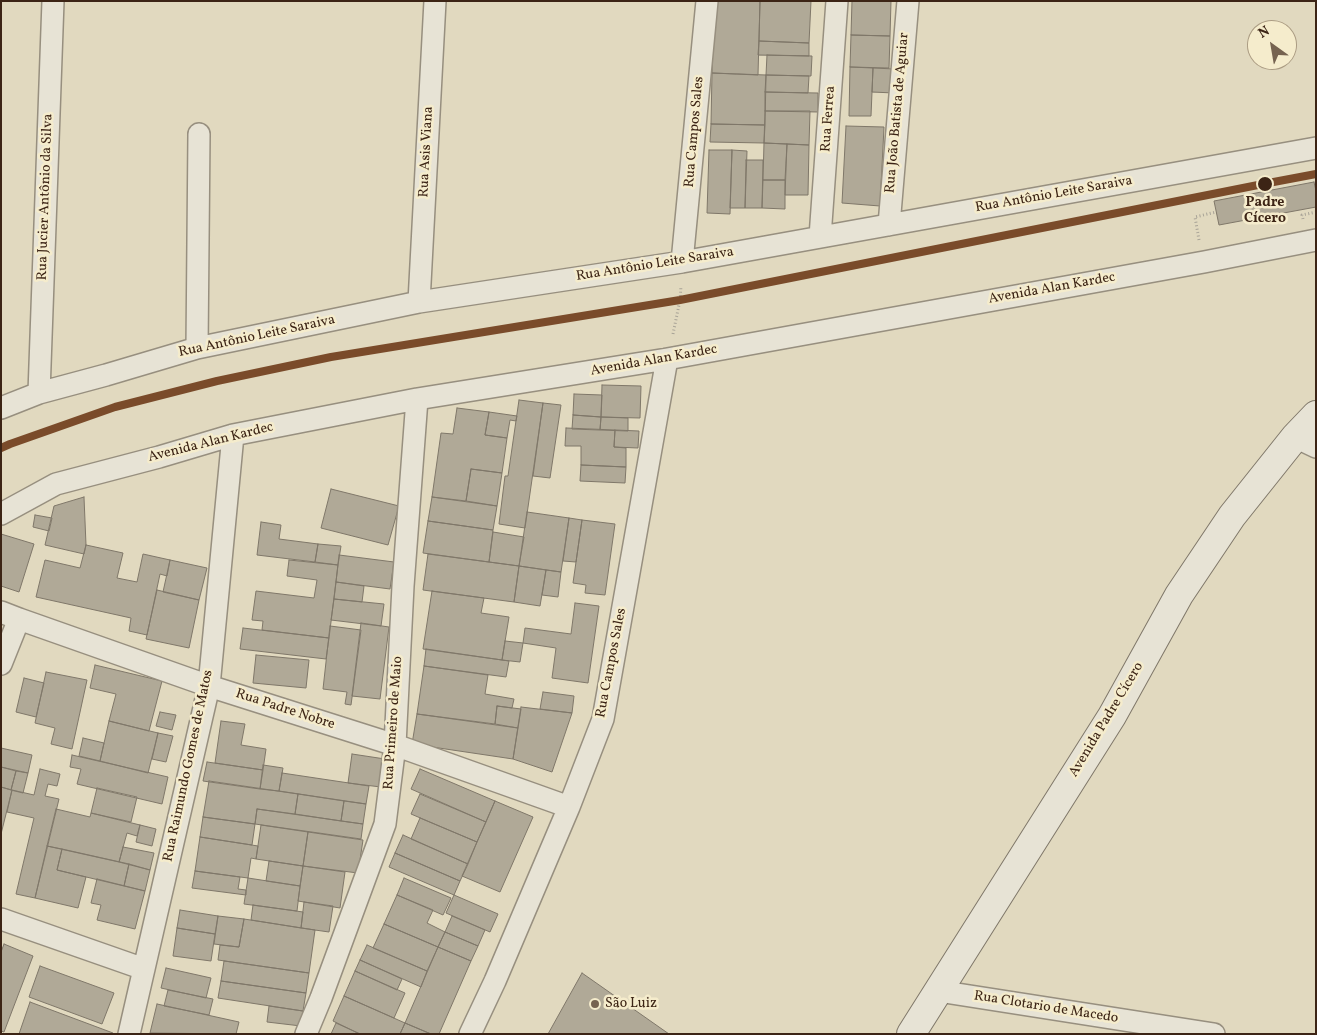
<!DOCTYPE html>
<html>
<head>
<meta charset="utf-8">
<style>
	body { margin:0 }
	#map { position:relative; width:1317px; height:1035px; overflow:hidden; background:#e1d9bf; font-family:Vollkorn,serif }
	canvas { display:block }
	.frame { position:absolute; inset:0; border:2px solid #3c2415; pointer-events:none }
	.north { position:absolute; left:1247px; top:20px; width:50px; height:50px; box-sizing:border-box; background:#f5eccc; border:1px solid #ab9c83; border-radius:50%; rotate:328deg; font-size:14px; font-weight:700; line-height:20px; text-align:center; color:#3c2415 }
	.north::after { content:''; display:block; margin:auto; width:18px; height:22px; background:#766350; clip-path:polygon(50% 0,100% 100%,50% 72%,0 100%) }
</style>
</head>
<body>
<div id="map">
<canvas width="1317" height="1035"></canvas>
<div class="frame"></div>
<div class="north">N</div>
</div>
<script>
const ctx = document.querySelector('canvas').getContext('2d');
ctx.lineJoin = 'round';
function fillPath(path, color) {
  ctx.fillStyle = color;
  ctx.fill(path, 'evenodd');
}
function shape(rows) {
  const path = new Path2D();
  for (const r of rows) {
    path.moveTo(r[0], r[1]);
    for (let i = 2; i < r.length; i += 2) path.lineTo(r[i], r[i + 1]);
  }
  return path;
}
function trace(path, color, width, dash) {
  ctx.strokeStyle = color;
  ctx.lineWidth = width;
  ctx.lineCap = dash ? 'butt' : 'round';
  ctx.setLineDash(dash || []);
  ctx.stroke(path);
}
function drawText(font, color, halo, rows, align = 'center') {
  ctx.font = font + ' Vollkorn,serif';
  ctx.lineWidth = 5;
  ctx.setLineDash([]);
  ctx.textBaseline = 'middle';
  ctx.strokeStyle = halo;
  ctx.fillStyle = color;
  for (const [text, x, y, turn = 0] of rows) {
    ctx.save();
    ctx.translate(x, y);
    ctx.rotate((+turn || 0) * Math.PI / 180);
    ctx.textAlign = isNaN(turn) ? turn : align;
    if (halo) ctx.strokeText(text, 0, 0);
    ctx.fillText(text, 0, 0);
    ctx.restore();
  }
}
const building = shape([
	[714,1,760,1,758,75,712,73,714,1],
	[760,1,811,1,809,43,759,41,760,1],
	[852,1,891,1,890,36,851,35,852,1],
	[851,35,890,36,889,68,850,67,851,35],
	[759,41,809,43,809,56,758,55,759,41],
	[767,55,812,56,811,76,766,75,767,55],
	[850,67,873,68,871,116,849,116,850,67],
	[873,68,895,69,894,93,872,92,873,68],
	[712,73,766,75,765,125,711,124,712,73],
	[766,75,809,76,808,93,765,92,766,75],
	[765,92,818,93,818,112,765,111,765,92],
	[765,111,810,111,809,145,764,143,765,111],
	[711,124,765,125,764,143,710,142,711,124],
	[846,126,884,127,880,206,842,203,846,126],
	[764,143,787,144,785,180,763,180,764,143],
	[787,144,809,145,808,195,785,195,787,144],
	[709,150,732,150,730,214,707,213,709,150],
	[732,150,747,151,745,208,730,208,732,150],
	[746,160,763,160,762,208,745,208,746,160],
	[763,180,785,180,785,209,762,208,763,180],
	[1314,182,1316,191,1316,207,1219,225,1214,201,1314,182],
	[602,385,641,386,640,418,601,417,602,385],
	[574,394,602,395,601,417,573,415,574,394],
	[519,400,543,403,525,528,499,524,505,476,508,476,519,400],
	[543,403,561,405,550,478,533,476,543,403],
	[457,408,489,412,485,435,507,438,502,473,471,469,466,501,432,497,441,433,453,434,457,408],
	[489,412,517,416,516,421,510,420,507,438,485,435,489,412],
	[573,415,601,417,600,430,572,429,573,415],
	[601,417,628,418,628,431,600,430,601,417],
	[566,428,615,430,614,447,626,448,626,467,581,465,581,446,565,446,566,428],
	[615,430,639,431,638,448,614,447,615,430],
	[581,465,626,467,625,483,580,481,581,465],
	[471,469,502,473,497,506,466,501,471,469],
	[331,489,399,506,388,545,321,528,331,489],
	[84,497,86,545,84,554,45,545,54,506,84,497],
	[432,497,497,506,493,530,428,521,432,497],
	[527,512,569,518,561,572,519,566,527,512],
	[35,515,52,518,49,531,33,527,35,515],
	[569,518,582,520,576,562,563,561,569,518],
	[582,520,615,524,605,595,585,593,586,585,573,583,582,520],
	[428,521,493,530,489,562,423,553,428,521],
	[261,522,281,525,279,539,318,544,315,562,257,555,261,522],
	[493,532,524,537,519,566,489,562,493,532],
	[1,534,34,544,19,592,1,586,1,534],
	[318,544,341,546,338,565,315,562,318,544],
	[86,545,123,553,117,578,137,582,143,554,170,560,167,576,160,574,147,635,129,631,131,618,36,597,45,560,80,568,86,545],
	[428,554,519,566,514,602,423,590,428,554],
	[339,555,394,562,390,589,336,582,339,555],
	[170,560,207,568,199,600,163,592,170,560],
	[289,560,338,565,329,638,262,630,263,621,252,620,256,591,314,598,317,580,287,576,289,560],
	[519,566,546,570,540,606,514,602,519,566],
	[546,570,561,572,558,597,542,595,546,570],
	[336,582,364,586,362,602,334,599,336,582],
	[157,590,199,600,189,648,146,639,157,590],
	[432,591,484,598,481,613,509,617,502,660,423,649,432,591],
	[334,599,384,604,381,626,331,620,334,599],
	[575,603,599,606,588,683,552,678,556,648,523,643,525,628,571,634,575,603],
	[361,623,389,627,380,699,352,696,361,623],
	[330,626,361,630,351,705,345,704,347,692,323,689,330,626],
	[243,628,329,638,326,659,240,649,243,628],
	[505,641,523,643,520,662,502,660,505,641],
	[426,649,509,661,506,677,424,666,426,649],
	[256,655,309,660,306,688,253,683,256,655],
	[95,665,162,681,149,731,109,721,116,694,90,688,95,665],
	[424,666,488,675,485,694,514,699,512,708,497,706,495,724,417,714,424,666],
	[46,672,87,680,72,749,51,744,55,728,35,723,46,672],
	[24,678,44,683,36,717,16,712,24,678],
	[543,692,574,696,572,713,540,709,543,692],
	[497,706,521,709,518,728,495,724,497,706],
	[521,707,572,713,552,772,513,759,521,707],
	[160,712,176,715,172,730,156,726,160,712],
	[417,714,518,728,513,759,412,744,417,714],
	[109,721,158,733,148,773,100,761,109,721],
	[221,721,245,724,241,745,266,749,263,770,215,763,221,721],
	[158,733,173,736,166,762,152,759,158,733],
	[83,738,104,743,100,761,79,756,83,738],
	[1,748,32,755,28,773,1,767,1,748],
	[352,754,385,759,381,787,348,783,352,754],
	[72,755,168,777,162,804,77,784,81,769,70,767,72,755],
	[207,762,263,770,260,789,203,781,207,762],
	[263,765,283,768,279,791,260,789,263,765],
	[1,767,16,771,11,790,1,787,1,767],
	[40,769,60,774,57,786,48,784,45,796,59,799,35,898,16,894,34,818,7,812,12,790,34,795,40,769],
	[420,769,495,801,486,822,411,789,420,769],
	[16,771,28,773,23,793,11,790,16,771],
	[282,773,369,786,366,804,279,791,282,773],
	[209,781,298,794,295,814,257,809,255,824,203,817,209,781],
	[1,787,12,790,1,834,1,787],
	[97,788,137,797,131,822,91,813,97,788],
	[298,794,344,801,341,821,295,814,298,794],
	[420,794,486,822,477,842,411,814,420,794],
	[344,801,366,804,363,824,341,821,344,801],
	[495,801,533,817,500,892,462,876,495,801],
	[56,809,90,817,91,813,140,825,137,836,127,833,119,862,47,846,56,809],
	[257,809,363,824,361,839,255,824,257,809],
	[203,817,255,824,252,845,200,837,203,817],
	[420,818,477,842,468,864,411,839,420,818],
	[140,825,156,829,152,846,136,842,140,825],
	[261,825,308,832,303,866,256,859,261,825],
	[308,832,363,840,358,873,303,866,308,832],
	[403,835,468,864,460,881,395,853,403,835],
	[200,837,258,846,256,859,251,858,248,878,195,871,200,837],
	[47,846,62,849,57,870,86,877,78,908,35,898,47,846],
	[123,847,154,853,150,870,119,862,123,847],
	[62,849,129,864,124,886,57,870,62,849],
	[395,853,460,881,454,895,389,867,395,853],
	[269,861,303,866,300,886,266,881,269,861],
	[129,864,150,870,145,891,124,886,129,864],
	[303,866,345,872,340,908,298,901,303,866],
	[195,871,240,877,238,889,246,890,246,895,192,888,195,871],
	[248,878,300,886,297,911,244,904,248,878],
	[404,878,451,898,443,915,397,895,404,878],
	[97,879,145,891,135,929,97,920,101,905,91,903,97,879],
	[397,895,433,910,427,923,445,932,438,947,384,924,397,895],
	[454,895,498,914,490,932,446,913,454,895],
	[304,902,333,906,329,932,301,928,304,902],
	[253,905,303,912,301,928,251,920,253,905],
	[180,910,218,916,215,934,177,928,180,910],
	[218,916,244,919,239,947,214,944,218,916],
	[452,916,485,930,478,946,445,932,452,916],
	[244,919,315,930,309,973,218,960,220,945,239,947,244,919],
	[384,924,438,947,427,971,373,948,384,924],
	[177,928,215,934,211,961,173,956,177,928],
	[445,932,478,946,471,961,438,947,445,932],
	[4,944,33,956,4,1032,1,1031,1,952,4,944],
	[367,945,427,971,421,987,360,960,367,945],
	[438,947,471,961,439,1034,431,1034,405,1023,438,947],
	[360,960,402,979,397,990,355,971,360,960],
	[224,961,309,973,306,993,221,981,224,961],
	[40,966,114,993,102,1024,29,997,40,966],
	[166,968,211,978,206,998,161,988,166,968],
	[355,971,405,993,394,1018,344,996,355,971],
	[582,973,669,1034,548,1034,582,973],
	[221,981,306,993,303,1011,218,998,221,981],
	[168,990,213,999,209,1015,164,1006,168,990],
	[344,996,405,1023,400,1034,360,1034,333,1021,344,996],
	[30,1002,113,1033,112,1034,19,1034,30,1002],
	[157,1004,239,1022,236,1034,150,1033,157,1004],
	[269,1006,303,1011,301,1026,267,1022,269,1006],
	[336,1023,360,1034,331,1034,336,1023],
	[405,1023,431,1034,400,1034,405,1023]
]);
const path = shape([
	[1303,219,1302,215,1316,212],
	[1199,240,1195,217,1216,212],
	[673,334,680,300,681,286]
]);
const minor = shape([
	[889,225,908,1],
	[820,237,837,1],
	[682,262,707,1],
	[419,302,435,1],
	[197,348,199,134],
	[39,393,53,1],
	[1,408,39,393,106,375,197,348,419,302,682,262,1316,148],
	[1295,437,1316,447],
	[1,514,56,484,159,457,233,435,417,399,667,359,1204,262,1316,240],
	[1,612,19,619,209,686,395,745,569,807],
	[1,664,19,619],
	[1,919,144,969],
	[938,991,1214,1034],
	[129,1034,209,686,233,435],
	[306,1034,321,998,385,824,395,745,403,586,417,399],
	[470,1034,495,981,569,807,603,719,667,359]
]);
const secondary = shape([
	[911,1034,1112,716,1179,595,1232,516,1295,437,1316,415]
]);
const rail1 = shape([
	[1,448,10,444,115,407,217,381,331,357,680,300,1263,184,1316,174]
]);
const markers = [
	[1265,184,8,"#3c2415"],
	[595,1004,5,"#766350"]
];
const streetNames = [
	["Rua João Batista de Aguiar",898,113,-85],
	["Rua Ferrea",829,119,-86],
	["Rua Campos Sales",695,132,-85],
	["Rua Asis Viana",427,152,-87],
	["Rua Antônio Leite Saraiva",1054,195,-10],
	["Rua Jucier Antônio da Silva",46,197,-88],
	["Rua Antônio Leite Saraiva",655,265,-9],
	["Avenida Alan Kardec",1052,289,-10],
	["Rua Antônio Leite Saraiva",257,337,-12],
	["Avenida Alan Kardec",654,361,-10],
	["Avenida Alan Kardec",211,443,-14],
	["Rua Campos Sales",612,663,-79],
	["Rua Padre Nobre",285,710,18],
	["Avenida Padre Cícero",1107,720,-59],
	["Rua Primeiro de Maio",394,723,-86],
	["Rua Raimundo Gomes de Matos",189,766,-78],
	["Rua Clotario de Macedo",1046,1008,9]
];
const stopNames = [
	["Padre",1265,203],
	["Cícero",1265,219]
];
const poiNames = [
	["São Luiz",605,1004]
];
fillPath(building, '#b0a997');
trace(building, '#7f7769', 1);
trace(minor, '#978f7f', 24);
trace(secondary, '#7f7769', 30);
trace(path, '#a8a397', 3, [1, 2.5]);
trace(minor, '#e7e3d5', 21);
trace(secondary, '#e7e3d5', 28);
trace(rail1, '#7a4b2a', 8);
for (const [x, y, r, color] of markers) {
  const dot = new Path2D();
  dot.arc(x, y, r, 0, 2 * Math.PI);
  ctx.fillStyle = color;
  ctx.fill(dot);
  trace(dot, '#f5eccc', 2);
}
drawText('14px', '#3c2415', '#f5eccc', streetNames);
drawText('bold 14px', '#3c2415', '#f5eccc', stopNames);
drawText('14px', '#3c2415', '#f5eccc', poiNames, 'left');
</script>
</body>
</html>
